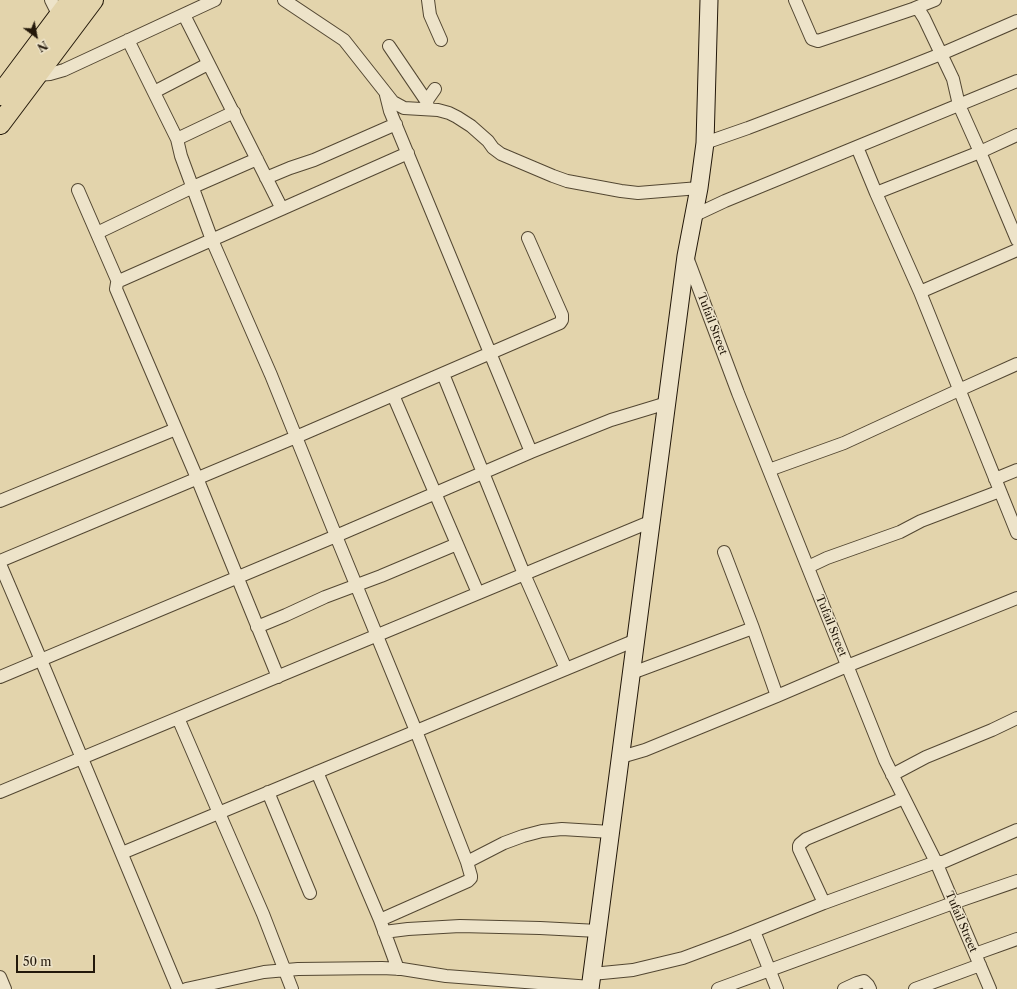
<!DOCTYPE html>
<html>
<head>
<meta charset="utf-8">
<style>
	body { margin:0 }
	#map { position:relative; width:1017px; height:989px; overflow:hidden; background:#e3d4ac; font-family:"Libre Caslon Text",serif }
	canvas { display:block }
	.north { position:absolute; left:16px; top:16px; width:40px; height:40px; -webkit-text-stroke:3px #ede3c9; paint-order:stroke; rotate:148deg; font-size:11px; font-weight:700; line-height:16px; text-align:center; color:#23180a }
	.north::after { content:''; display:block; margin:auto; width:14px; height:18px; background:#23180a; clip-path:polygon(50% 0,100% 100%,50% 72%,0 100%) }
	.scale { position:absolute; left:16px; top:955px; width:79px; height:18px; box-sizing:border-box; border:2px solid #23180a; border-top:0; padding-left:5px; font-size:12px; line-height:14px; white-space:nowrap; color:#23180a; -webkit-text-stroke:3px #ede3c9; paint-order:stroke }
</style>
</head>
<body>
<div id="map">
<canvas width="1017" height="989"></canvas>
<div class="north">N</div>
<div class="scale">50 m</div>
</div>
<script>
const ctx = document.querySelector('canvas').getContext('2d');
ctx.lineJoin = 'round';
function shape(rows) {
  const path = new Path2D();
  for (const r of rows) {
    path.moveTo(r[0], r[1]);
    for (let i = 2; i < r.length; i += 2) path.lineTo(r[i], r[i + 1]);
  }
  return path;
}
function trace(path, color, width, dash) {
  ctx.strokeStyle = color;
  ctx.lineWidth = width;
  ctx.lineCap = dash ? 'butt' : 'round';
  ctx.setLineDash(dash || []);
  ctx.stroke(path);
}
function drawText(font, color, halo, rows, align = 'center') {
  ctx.font = font + ' "Libre Caslon Text",serif';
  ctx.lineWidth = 3;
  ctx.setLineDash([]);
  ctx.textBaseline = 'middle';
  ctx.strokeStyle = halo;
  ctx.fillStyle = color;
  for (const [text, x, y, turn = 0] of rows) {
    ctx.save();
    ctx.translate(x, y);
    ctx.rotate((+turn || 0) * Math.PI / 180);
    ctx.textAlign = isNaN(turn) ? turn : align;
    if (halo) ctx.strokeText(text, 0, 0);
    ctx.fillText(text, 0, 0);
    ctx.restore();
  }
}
const minor = shape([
	[51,0,59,16],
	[284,0,344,40,393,102,404,108,438,110,449,113,457,117,471,126,488,141,493,148,501,154,553,176,567,181,621,191,638,193,699,188],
	[428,0,430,15,441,40],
	[795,0,811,37,812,39,818,41,913,9,915,8,919,10,924,18,953,79,959,105,980,152,1017,240],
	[915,8,935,0],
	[184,15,282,209],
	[128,40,177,139,181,156,212,240,271,375,336,536,416,731,467,862,504,843,523,836,542,831,562,829,611,832],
	[389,46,427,102],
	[37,75,50,74,64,70,215,0],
	[154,92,208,64],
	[386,95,390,111,531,452],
	[428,108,427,102,428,99,435,89],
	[177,139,234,112],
	[705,143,748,128,898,71,941,54,1017,21],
	[857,147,876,193,920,292,1017,533],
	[266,178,290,168,314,160,396,124],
	[78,190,118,282],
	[876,193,980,152,1017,135],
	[693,216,725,201,1017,81],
	[97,233,193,187,257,159],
	[687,257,738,393,885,760,936,862,990,989],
	[920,292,1017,250],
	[443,374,524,574,566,669],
	[393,395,478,593],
	[769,470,844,443,959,390,1017,364],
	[995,479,1017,470],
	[0,501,176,429],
	[724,552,753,628,777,696],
	[0,561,296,437,560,323,562,320,562,315,528,238],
	[0,564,41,660,178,989],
	[808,567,827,558,900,532,921,521,1000,491],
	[257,627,286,615,325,597,381,576,457,544],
	[632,673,753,628],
	[0,677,336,536,531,452,611,420,667,403],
	[278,677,197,478,116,289,117,283,119,281,408,153],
	[178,718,219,813,263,914,292,989],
	[621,757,645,750,777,696,847,666,1017,598],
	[317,772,380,920,398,969],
	[892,775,926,757,992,730,1017,718],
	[0,792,652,521],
	[268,792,310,893],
	[122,853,636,640],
	[824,903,799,849,799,846,800,844,806,839,904,798],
	[380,920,468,881,471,878,471,876,467,862],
	[754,931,777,989],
	[384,932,408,929,460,926,540,928,598,931],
	[975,954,1017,939],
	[592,974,633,970,683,958,734,939,824,903,936,862,943,862,1017,830],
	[0,977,5,989],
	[186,989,264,972,298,969,382,968,402,969,446,976,591,987],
	[718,989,953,903,1017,881],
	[844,989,857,983,864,981,868,985,870,989],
	[915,989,980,965]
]);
const secondary = shape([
	[590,989,686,256,699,188,705,143,709,0]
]);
const trunk = shape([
	[0,95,71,0],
	[0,124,93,0]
]);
const streetNames = [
	["Tufail Street",712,324,69],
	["Tufail Street",831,626,68],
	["Tufail Street",961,922,67]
];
trace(minor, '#534732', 14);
trace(secondary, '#23180a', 19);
trace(trunk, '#23180a', 22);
trace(minor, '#ede3c9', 12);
trace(secondary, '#ede3c9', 17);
trace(trunk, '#e3d4ac', 20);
drawText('11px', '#23180a', '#ede3c9', streetNames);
</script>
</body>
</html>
